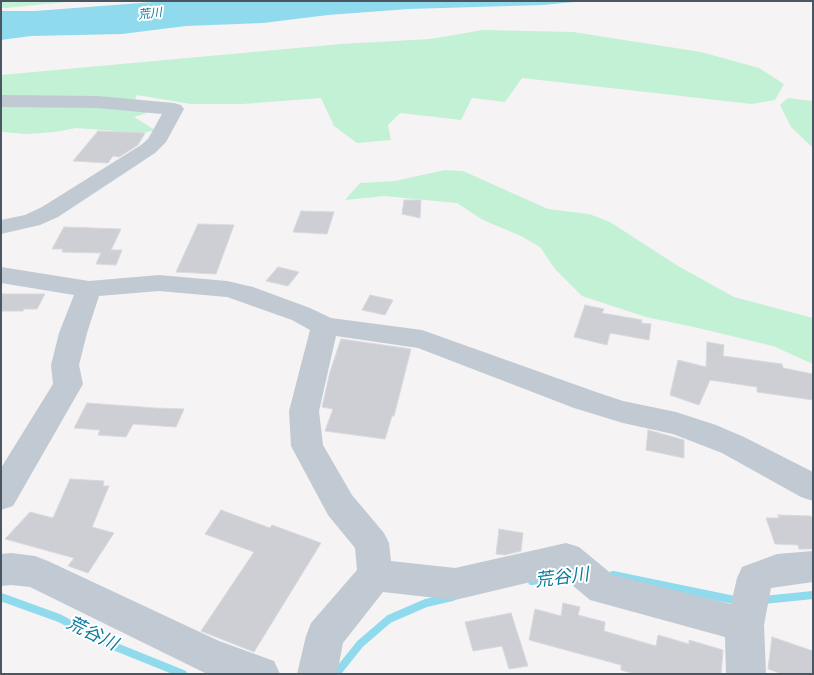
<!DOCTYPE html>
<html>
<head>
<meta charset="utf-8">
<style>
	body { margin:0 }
	#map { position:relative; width:814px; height:675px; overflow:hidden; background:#f5f3f3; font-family:"Open Sans",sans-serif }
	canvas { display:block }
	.frame { position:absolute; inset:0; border:2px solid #4a5661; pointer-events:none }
</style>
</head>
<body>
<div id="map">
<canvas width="814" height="675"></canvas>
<div class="frame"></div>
</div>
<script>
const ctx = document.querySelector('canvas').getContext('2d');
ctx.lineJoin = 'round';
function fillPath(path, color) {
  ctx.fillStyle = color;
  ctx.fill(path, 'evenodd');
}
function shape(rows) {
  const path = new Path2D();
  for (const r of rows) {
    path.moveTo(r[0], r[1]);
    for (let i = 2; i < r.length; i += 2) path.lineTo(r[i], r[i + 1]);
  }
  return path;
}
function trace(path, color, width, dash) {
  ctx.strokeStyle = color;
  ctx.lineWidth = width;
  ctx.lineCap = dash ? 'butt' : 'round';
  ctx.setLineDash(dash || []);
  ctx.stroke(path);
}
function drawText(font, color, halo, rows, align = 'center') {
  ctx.font = font + ' "Open Sans","Noto Sans JP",sans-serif';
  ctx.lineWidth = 4;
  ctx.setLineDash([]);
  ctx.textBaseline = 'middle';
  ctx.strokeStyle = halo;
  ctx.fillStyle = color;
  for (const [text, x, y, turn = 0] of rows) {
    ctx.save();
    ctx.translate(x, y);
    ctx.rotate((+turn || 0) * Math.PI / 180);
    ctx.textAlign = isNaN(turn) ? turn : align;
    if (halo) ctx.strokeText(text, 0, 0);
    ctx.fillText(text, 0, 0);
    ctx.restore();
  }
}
const green = shape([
	[1,1,76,1,5,8,1,7],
	[483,30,573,32,701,52,759,68,784,84,775,100,752,104,522,78,505,102,472,98,461,120,400,113,388,125,391,140,357,143,334,126,321,98,242,104,191,104,137,95,134,102,150,112,134,117,155,130,137,135,115,131,76,128,55,132,26,134,3,132,1,127,1,75,341,44,430,39],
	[788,98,813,101,813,148,791,127,780,105],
	[445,170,463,171,548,209,589,214,610,222,678,266,734,297,813,318,813,364,773,346,694,327,646,317,582,296,555,269,540,247,521,236,483,220,457,203,384,196,345,200,360,183,395,181]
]);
const water = shape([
	[167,1,584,1,543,5,408,9,328,15,263,23,186,26,122,34,31,36,1,40,1,11,35,11]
]);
const stream = shape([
	[613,575,739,601],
	[532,581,567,575],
	[1,597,59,618,111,645,183,674],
	[763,600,813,595],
	[336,674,360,644,389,619,426,603,452,597]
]);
const building = shape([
	[98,131,145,133,138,145,119,157,113,156,108,163,73,161,98,131],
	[404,200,421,200,420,218,402,214,404,200],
	[301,211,334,212,327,234,293,232,301,211],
	[198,224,234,225,216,274,176,272,198,224],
	[64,227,121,229,111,250,122,250,116,265,96,264,101,253,62,252,63,249,52,249,64,227],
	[278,267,299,272,288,286,266,281,278,267],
	[1,294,45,294,37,309,24,309,23,311,1,311,1,294],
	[370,295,393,300,385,315,362,310,370,295],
	[585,305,604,309,602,313,642,320,641,323,651,324,649,340,610,333,607,345,574,337,585,305],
	[341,339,411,349,394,416,392,416,385,439,325,431,333,409,322,407,330,372,341,339],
	[707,342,724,345,723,356,782,364,783,368,813,374,813,400,757,392,757,387,710,380,699,405,670,395,678,360,706,367,707,342],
	[87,403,155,408,184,409,176,427,133,424,126,437,98,435,100,430,74,428,87,403],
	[648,430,684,440,684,458,646,450,648,430],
	[70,479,104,481,103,486,109,486,92,527,114,533,88,573,68,566,74,558,5,539,30,512,53,518,70,479],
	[221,510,270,528,272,525,321,543,254,652,201,631,254,552,205,534,221,510],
	[778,515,811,516,813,522,813,549,799,549,798,545,775,544,766,518,779,518,778,515],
	[499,529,523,533,521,551,505,555,496,554,499,529],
	[563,603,580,607,578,615,605,622,604,631,656,646,658,635,689,644,689,640,723,650,721,674,635,674,621,670,621,665,529,640,535,609,561,616,563,603],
	[511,613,528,666,509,669,502,646,473,651,465,622,511,613],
	[772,637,813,651,813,674,782,674,768,669,772,637]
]);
const minor = shape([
	[1,95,98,96,174,103,181,105,184,109,166,142,155,153,58,217,40,225,1,234,1,220,25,215,42,207,141,145,148,139,162,114,98,108,1,107,1,95],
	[1,267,89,281,159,275,227,281,253,287,310,308,331,318,422,330,596,392,623,401,676,412,716,425,744,437,813,472,813,501,801,497,722,453,673,434,623,423,574,408,418,348,336,336,319,411,323,445,352,495,384,533,389,543,391,561,455,568,566,543,579,547,613,575,731,604,737,578,742,567,777,554,813,551,813,582,771,588,764,625,766,674,726,674,725,637,590,600,560,575,455,600,383,592,343,643,337,674,297,674,306,636,311,623,357,570,355,548,328,515,291,446,289,411,310,330,292,320,227,297,159,291,99,296,87,333,79,365,83,384,13,506,1,510,1,468,53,384,51,365,59,333,74,295,1,283,1,267],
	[11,553,35,556,48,561,219,641,274,661,280,674,207,674,30,587,11,585,1,586,1,554,11,553]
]);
const farWaternames = [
	["荒川",150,14,-6]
];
const nearWaternames = [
	["荒谷川",562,578,-7],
	["荒谷川",92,634,26]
];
fillPath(green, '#c3f1d5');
fillPath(water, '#90daee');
trace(stream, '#90daee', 8);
fillPath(building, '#cdcfd5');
trace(building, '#d7d9de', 1);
fillPath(minor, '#c1cad2');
drawText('italic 12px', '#0c7c9b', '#fff', farWaternames);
drawText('italic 18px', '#0c7c9b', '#fff', nearWaternames);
</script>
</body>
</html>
